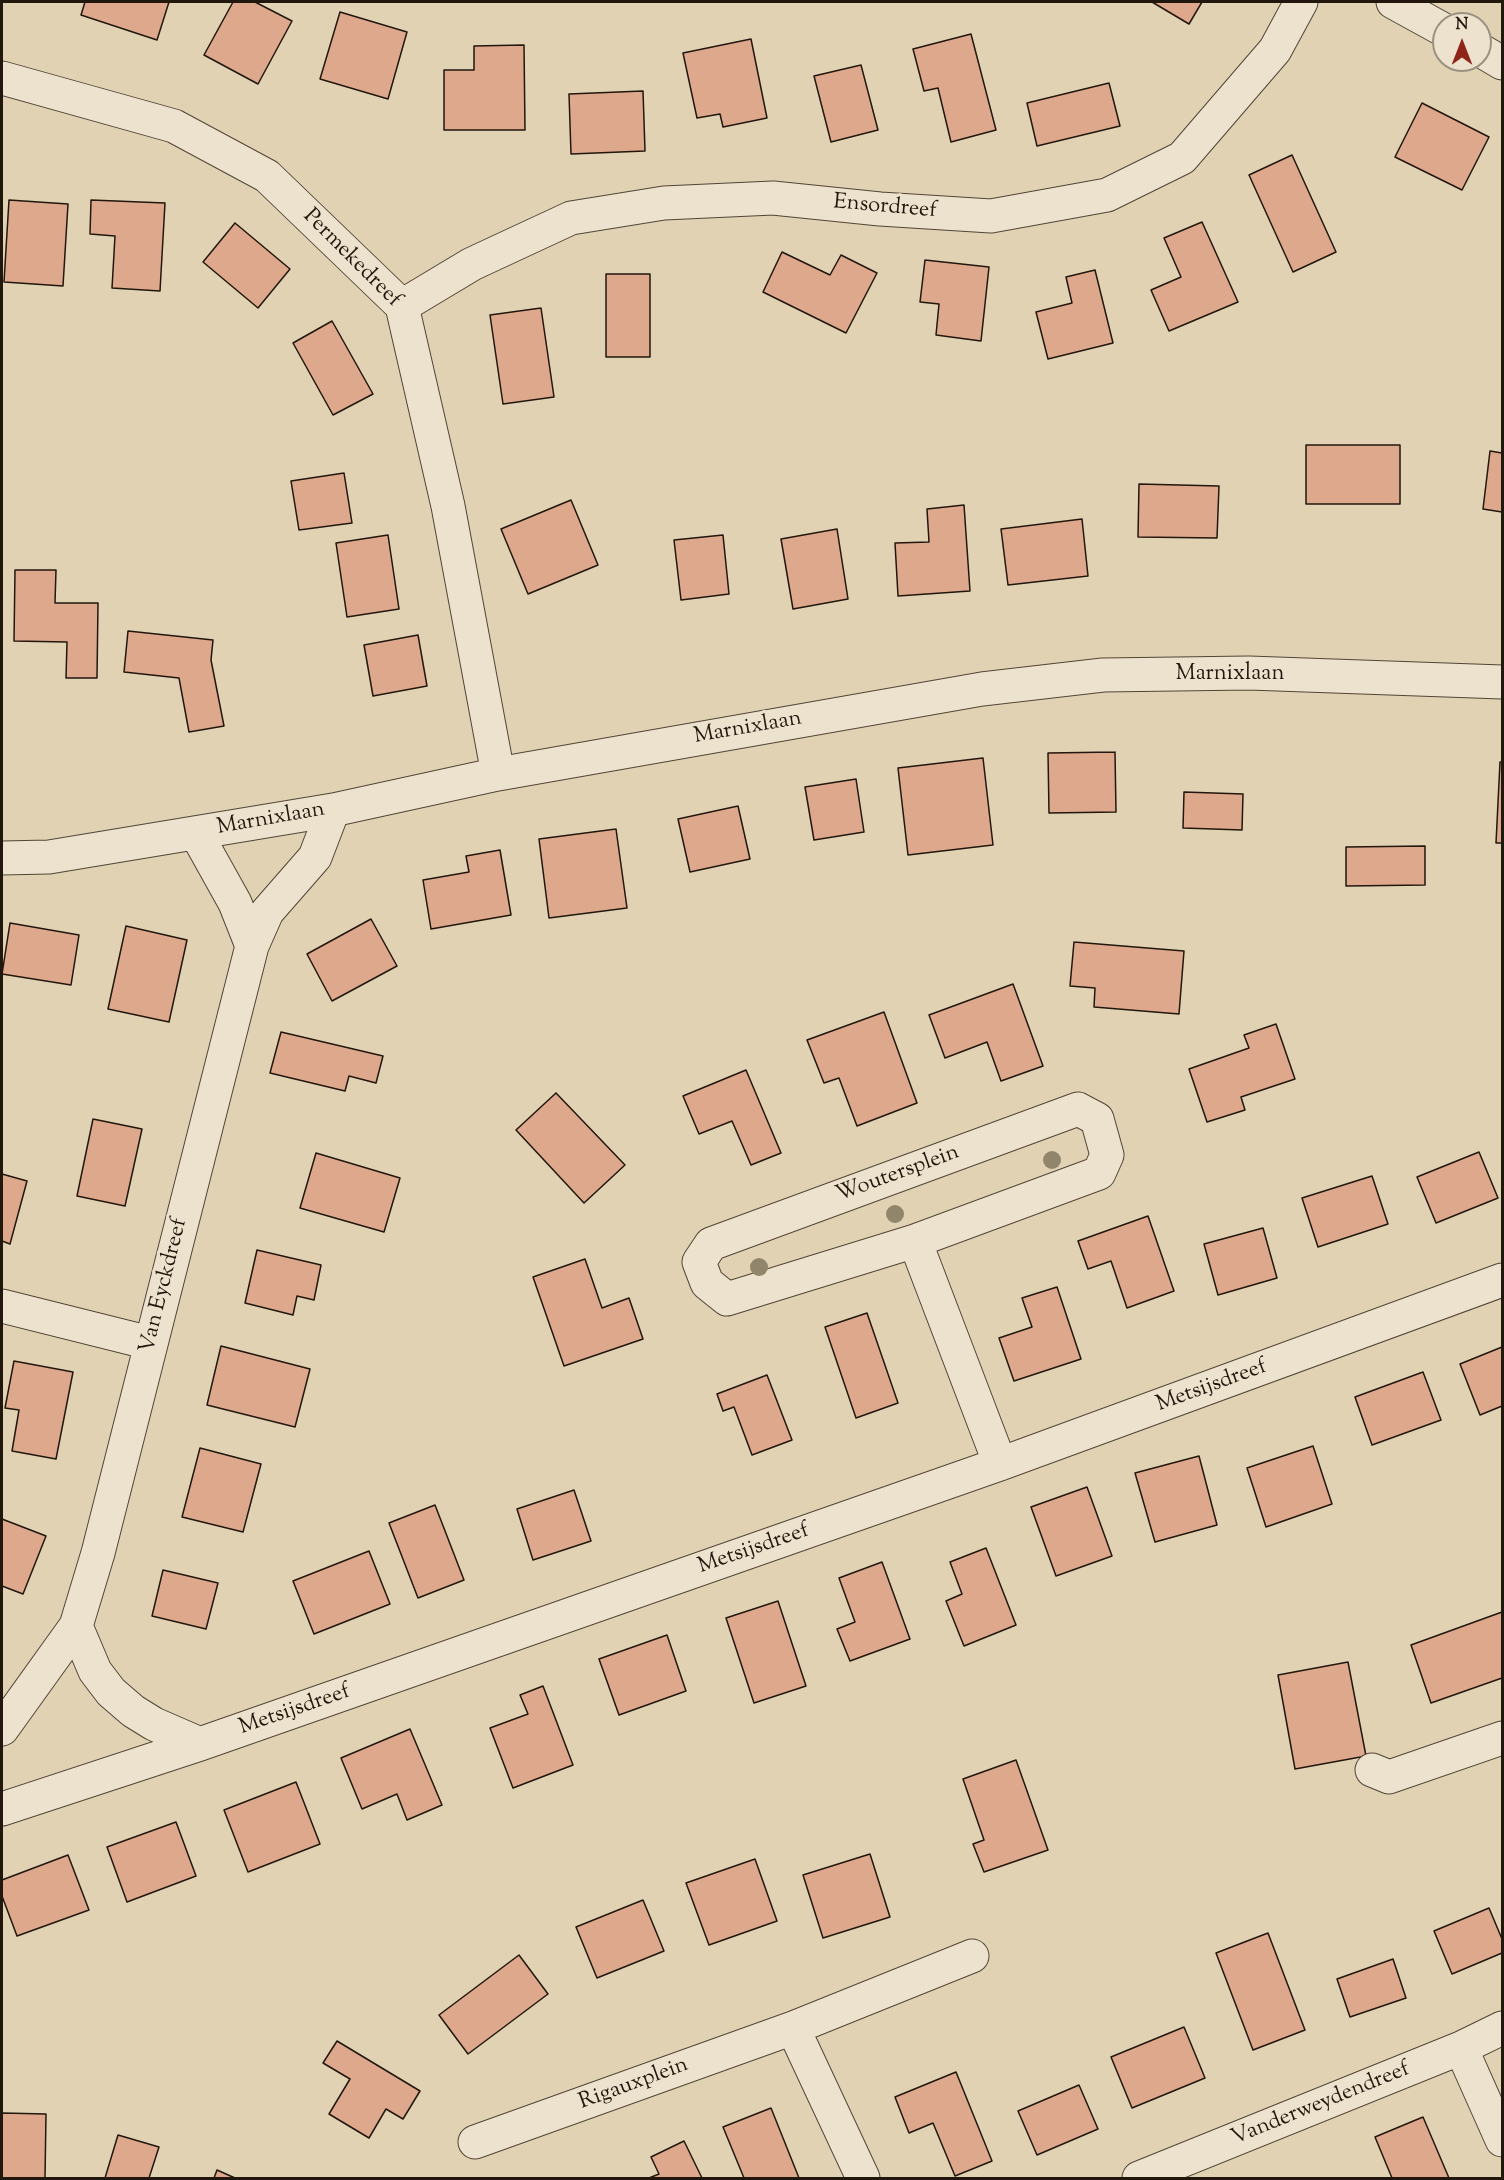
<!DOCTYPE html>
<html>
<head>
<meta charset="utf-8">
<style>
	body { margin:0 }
	#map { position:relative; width:1504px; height:2180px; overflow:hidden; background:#e2d2b4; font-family:"Sorts Mill Goudy",serif }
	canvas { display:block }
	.frame { position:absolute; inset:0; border:3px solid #21170c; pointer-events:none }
	.north { position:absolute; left:1432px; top:12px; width:60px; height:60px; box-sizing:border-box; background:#ece2ce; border:2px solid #9b9180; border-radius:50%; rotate:0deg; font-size:16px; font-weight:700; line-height:24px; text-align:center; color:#21170c }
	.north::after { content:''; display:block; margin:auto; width:21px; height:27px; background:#8f2418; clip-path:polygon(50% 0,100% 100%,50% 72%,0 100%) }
</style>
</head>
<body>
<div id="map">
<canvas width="1504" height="2180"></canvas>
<div class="frame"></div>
<div class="north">N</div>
</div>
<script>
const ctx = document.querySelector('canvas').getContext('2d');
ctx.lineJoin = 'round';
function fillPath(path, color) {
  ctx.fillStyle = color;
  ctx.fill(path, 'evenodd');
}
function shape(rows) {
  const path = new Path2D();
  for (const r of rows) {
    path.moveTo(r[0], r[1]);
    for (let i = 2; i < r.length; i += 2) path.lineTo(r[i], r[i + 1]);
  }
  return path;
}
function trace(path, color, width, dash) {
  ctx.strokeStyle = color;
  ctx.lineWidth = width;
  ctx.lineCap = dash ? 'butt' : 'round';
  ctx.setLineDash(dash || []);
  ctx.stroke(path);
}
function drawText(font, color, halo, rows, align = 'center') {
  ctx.font = font + ' "Sorts Mill Goudy",serif';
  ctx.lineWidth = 6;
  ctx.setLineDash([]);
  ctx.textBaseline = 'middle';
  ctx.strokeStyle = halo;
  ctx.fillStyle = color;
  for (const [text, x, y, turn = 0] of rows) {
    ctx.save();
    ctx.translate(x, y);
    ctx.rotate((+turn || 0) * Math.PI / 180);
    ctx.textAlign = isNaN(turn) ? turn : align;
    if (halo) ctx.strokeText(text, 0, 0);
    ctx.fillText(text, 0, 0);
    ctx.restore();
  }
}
const building = shape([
	[85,2,169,2,157,40,81,15,85,2],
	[233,2,255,2,292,21,258,84,204,55,233,2],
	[1152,2,1202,2,1189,24,1152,2],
	[340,12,407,32,388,99,320,79,340,12],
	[971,34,996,130,951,142,938,88,924,91,913,49,971,34],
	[751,39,767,118,723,127,720,114,697,118,683,53,751,39],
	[524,45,525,130,444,130,444,70,474,70,474,46,524,45],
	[861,65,878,130,831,142,814,76,861,65],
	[1109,83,1120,126,1037,146,1027,103,1109,83],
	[643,91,645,151,571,154,569,94,643,91],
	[1422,103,1489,137,1462,190,1395,157,1422,103],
	[1292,155,1336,252,1293,272,1249,175,1292,155],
	[9,200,68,204,63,286,4,282,9,200],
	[91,200,165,203,160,291,112,288,115,236,90,234,91,200],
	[1202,222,1238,302,1169,331,1151,290,1181,277,1164,238,1202,222],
	[235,223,290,269,258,308,203,262,235,223],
	[782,252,830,275,841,255,877,273,846,333,763,292,782,252],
	[925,260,989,267,981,341,936,335,939,304,920,302,925,260],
	[1095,270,1113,343,1048,359,1036,312,1072,303,1066,277,1095,270],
	[606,274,650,274,650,357,606,357,606,274],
	[541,308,554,397,503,404,490,315,541,308],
	[332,321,373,394,333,415,293,343,332,321],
	[1306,445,1400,445,1400,504,1306,504,1306,445],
	[1490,451,1502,453,1502,512,1483,509,1490,451],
	[344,473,352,523,299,530,291,481,344,473],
	[1139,484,1219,486,1217,538,1138,537,1139,484],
	[571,500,598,565,528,594,501,529,571,500],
	[964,505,970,591,898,596,895,543,929,542,927,509,964,505],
	[1082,519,1088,576,1008,585,1001,529,1082,519],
	[837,529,848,599,793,609,781,539,837,529],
	[388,535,399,609,347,617,336,543,388,535],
	[723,535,729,594,681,600,674,540,723,535],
	[15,570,56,570,55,603,98,603,97,678,66,678,67,642,14,641,15,570],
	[128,631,213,640,211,660,224,726,189,732,179,678,124,672,128,631],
	[418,635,427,686,373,696,364,645,418,635],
	[1115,752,1116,812,1049,813,1048,753,1115,752],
	[983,758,993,845,908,855,898,768,983,758],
	[1500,762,1502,762,1502,843,1496,843,1500,762],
	[856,779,864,832,814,840,805,787,856,779],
	[1184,792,1243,794,1242,830,1183,828,1184,792],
	[738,806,750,859,690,872,678,819,738,806],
	[616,829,627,908,549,918,539,839,616,829],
	[1425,846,1425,885,1346,886,1346,847,1425,846],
	[500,850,511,915,431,929,423,880,469,872,466,856,500,850],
	[371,919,397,966,332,1001,307,954,371,919],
	[10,923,79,935,71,985,2,974,10,923],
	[126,926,187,940,169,1022,108,1009,126,926],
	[1074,942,1184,951,1179,1014,1094,1007,1095,988,1070,986,1074,942],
	[1013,984,1043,1066,1001,1081,987,1042,945,1058,929,1015,1013,984],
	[884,1012,917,1103,857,1126,839,1078,824,1083,807,1040,884,1012],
	[1276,1024,1295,1079,1241,1097,1245,1110,1207,1122,1189,1069,1249,1048,1244,1035,1276,1024],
	[281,1032,383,1056,376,1083,349,1076,345,1091,270,1073,281,1032],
	[746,1070,781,1153,751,1165,732,1121,699,1134,683,1096,746,1070],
	[556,1093,625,1165,584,1203,516,1130,556,1093],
	[93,1119,142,1129,125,1206,77,1196,93,1119],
	[1479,1152,1498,1198,1436,1223,1417,1177,1479,1152],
	[316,1153,400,1178,384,1232,300,1208,316,1153],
	[2,1174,27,1181,10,1244,2,1241,2,1174],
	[1372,1176,1388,1224,1318,1247,1302,1198,1372,1176],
	[1148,1216,1174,1291,1127,1308,1111,1261,1088,1269,1078,1241,1148,1216],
	[1263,1228,1277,1278,1218,1295,1204,1244,1263,1228],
	[257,1250,321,1265,314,1300,297,1296,293,1315,245,1303,257,1250],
	[585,1259,602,1308,629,1298,643,1339,564,1366,533,1277,585,1259],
	[1057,1287,1081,1359,1014,1381,999,1338,1032,1327,1022,1298,1057,1287],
	[867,1313,898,1403,856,1418,825,1327,867,1313],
	[221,1346,310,1369,295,1427,207,1405,221,1346],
	[1502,1347,1502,1406,1480,1415,1460,1364,1502,1347],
	[14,1361,73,1372,56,1459,12,1451,19,1410,5,1408,14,1361],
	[1423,1372,1441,1420,1372,1445,1355,1397,1423,1372],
	[767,1375,792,1440,752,1455,734,1407,723,1411,717,1394,767,1375],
	[1313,1446,1332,1504,1266,1527,1247,1468,1313,1446],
	[200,1448,261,1464,243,1532,182,1517,200,1448],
	[1199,1456,1217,1525,1155,1542,1135,1473,1199,1456],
	[1087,1487,1112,1556,1056,1576,1031,1507,1087,1487],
	[574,1490,591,1541,533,1560,517,1509,574,1490],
	[435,1505,464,1580,418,1598,389,1523,435,1505],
	[2,1519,46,1536,23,1594,2,1586,2,1519],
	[986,1548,1016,1625,964,1646,946,1601,962,1594,950,1562,986,1548],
	[369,1551,390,1604,314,1634,293,1581,369,1551],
	[882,1562,910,1639,850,1661,837,1629,855,1622,839,1578,882,1562],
	[163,1570,218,1583,206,1629,152,1616,163,1570],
	[778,1601,806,1686,754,1703,726,1618,778,1601],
	[1502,1612,1502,1678,1431,1703,1411,1645,1502,1612],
	[667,1635,686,1691,619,1715,599,1659,667,1635],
	[1348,1662,1366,1756,1295,1769,1278,1675,1348,1662],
	[543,1686,573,1765,513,1788,490,1728,528,1714,520,1695,543,1686],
	[410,1729,442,1805,407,1820,397,1794,362,1809,341,1758,410,1729],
	[1016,1760,1048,1850,984,1872,973,1844,984,1840,963,1779,1016,1760],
	[296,1782,320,1844,248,1872,224,1810,296,1782],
	[176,1822,196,1876,127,1902,107,1847,176,1822],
	[870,1854,890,1917,823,1938,803,1875,870,1854],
	[68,1855,89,1910,17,1936,2,1896,2,1880,68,1855],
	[755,1859,777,1921,709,1945,686,1883,755,1859],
	[643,1900,664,1951,597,1978,576,1927,643,1900],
	[1489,1908,1502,1939,1502,1953,1452,1974,1434,1931,1489,1908],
	[1268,1933,1305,2030,1253,2050,1216,1953,1268,1933],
	[519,1955,548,1994,468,2054,439,2015,519,1955],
	[1393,1959,1406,1998,1350,2017,1337,1979,1393,1959],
	[1184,2027,1205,2078,1132,2108,1111,2057,1184,2027],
	[337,2041,420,2091,403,2119,386,2109,369,2138,329,2114,350,2079,323,2063,337,2041],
	[956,2072,992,2161,955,2176,933,2123,909,2133,895,2097,956,2072],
	[1079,2085,1098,2129,1037,2155,1018,2111,1079,2085],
	[771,2108,799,2178,744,2178,723,2127,771,2108],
	[2,2113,46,2114,45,2178,2,2178,2,2113],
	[1423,2117,1449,2178,1392,2178,1375,2137,1423,2117],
	[118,2135,159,2147,149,2178,105,2178,118,2135],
	[684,2141,702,2178,649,2178,659,2174,651,2157,684,2141],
	[217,2170,235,2178,214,2178,217,2170]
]);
const minor = shape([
	[1393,2,1444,30],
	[1480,50,1502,63],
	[2,78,174,126,267,176,402,306,448,506,498,774],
	[402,306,472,264,571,218,664,203,773,198,880,209,991,216,1107,195,1182,158,1275,50,1301,2],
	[196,833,235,903,252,946],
	[2,858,49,857,333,810,498,774,982,689,1103,675,1249,673,1502,682],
	[1078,1109,1097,1119,1107,1155,1099,1173,915,1241,727,1299,707,1283,699,1262,711,1244,1078,1109],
	[915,1241,1000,1464],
	[2,1306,150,1343],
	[76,1626,95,1671,111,1692,133,1711,154,1724,200,1744],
	[2,1729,76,1626,98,1553,252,946,267,912,315,857,333,810],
	[1372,1770,1389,1777,1502,1738],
	[2,1809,200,1744,1000,1464,1502,1280],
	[793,2028,863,2178],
	[1461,2048,1502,2140],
	[475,2142,793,2028,972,1956],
	[1139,2178,1461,2048,1502,2028]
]);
const trees = [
	[1052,1160],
	[895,1214],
	[759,1267]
];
const streetNames = [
	["Ensordreef",885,208,5],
	["Permekedreef",351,259,45],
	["Marnixlaan",1230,675],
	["Marnixlaan",748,729,-10],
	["Marnixlaan",271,820,-10],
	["Woutersplein",898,1175,-20],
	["Van Eyckdreef",165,1286,-76],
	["Metsijsdreef",1212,1387,-20],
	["Metsijsdreef",754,1550,-19],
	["Metsijsdreef",295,1711,-19],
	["Rigauxplein",634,2085,-20],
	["Vanderweydendreef",1321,2105,-22]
];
fillPath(building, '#dea88d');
trace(building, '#21170c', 1.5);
trace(minor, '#514636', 35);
trace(minor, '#ece2ce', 33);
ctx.fillStyle = '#91866c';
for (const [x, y] of trees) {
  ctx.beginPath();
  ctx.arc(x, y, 9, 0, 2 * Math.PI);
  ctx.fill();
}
drawText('22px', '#21170c', '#ece2ce', streetNames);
</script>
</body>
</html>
